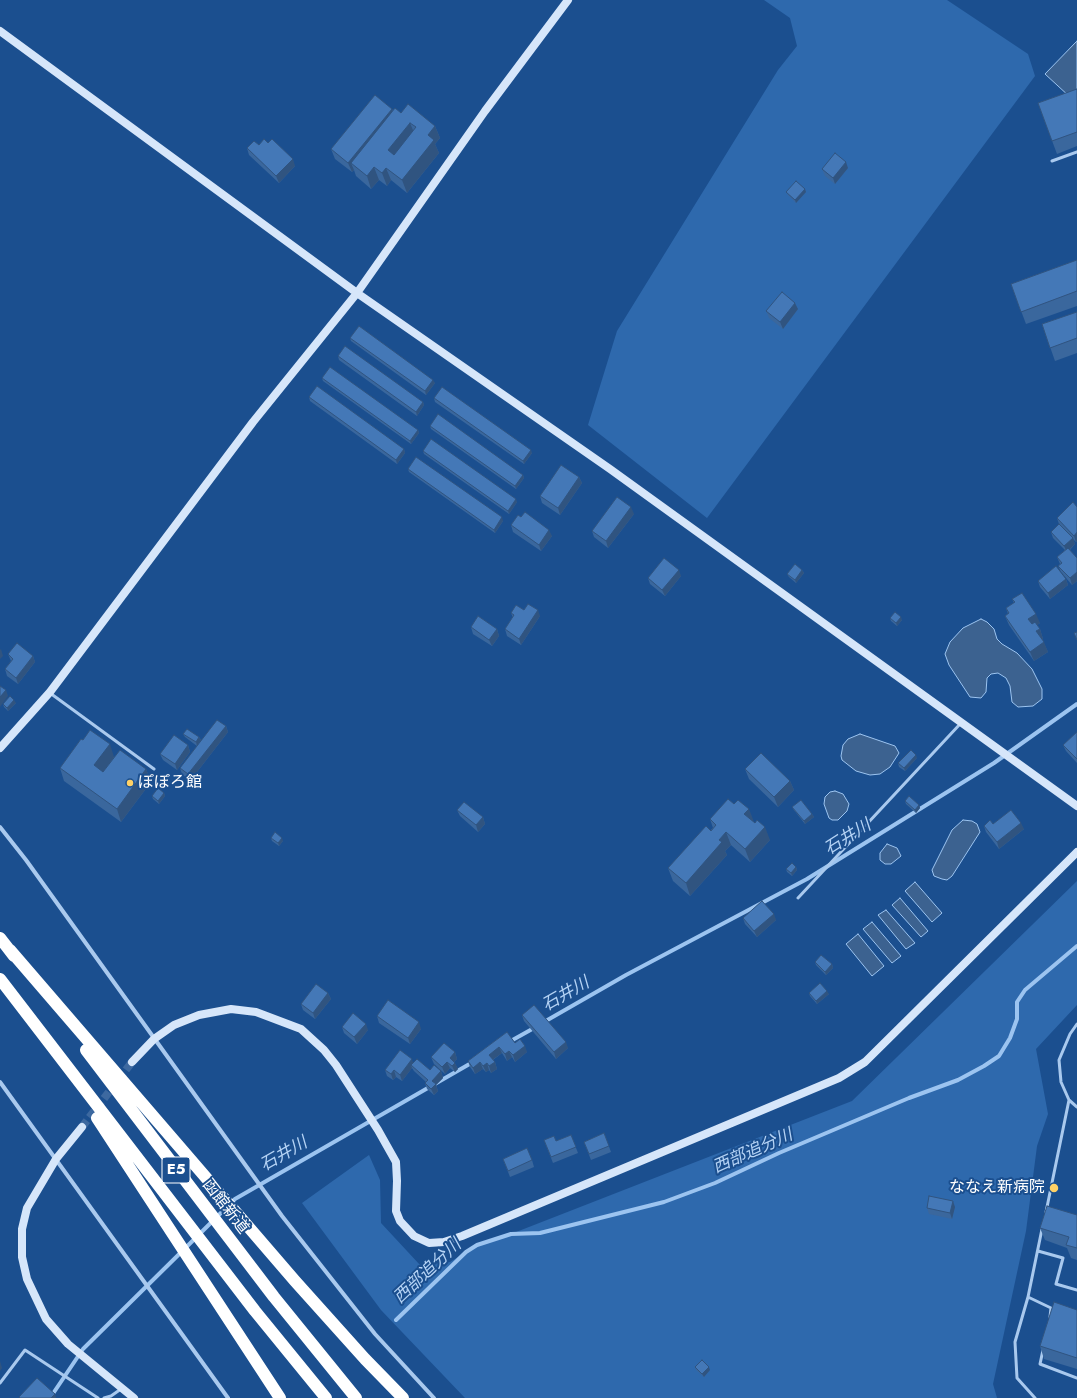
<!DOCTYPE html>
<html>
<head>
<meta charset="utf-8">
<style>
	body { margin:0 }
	canvas { display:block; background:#1b4f8f }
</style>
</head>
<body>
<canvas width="1077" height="1398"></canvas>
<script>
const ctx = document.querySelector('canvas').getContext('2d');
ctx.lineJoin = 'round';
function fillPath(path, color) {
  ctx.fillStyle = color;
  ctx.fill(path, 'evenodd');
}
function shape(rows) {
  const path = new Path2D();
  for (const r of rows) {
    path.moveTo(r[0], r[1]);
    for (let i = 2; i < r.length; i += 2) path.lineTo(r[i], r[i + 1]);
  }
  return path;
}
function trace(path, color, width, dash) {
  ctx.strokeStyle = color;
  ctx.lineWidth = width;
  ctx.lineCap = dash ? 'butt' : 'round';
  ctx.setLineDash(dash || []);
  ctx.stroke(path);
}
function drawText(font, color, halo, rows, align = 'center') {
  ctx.font = font + ' Jost,"Noto Sans JP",sans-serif';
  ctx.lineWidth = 4;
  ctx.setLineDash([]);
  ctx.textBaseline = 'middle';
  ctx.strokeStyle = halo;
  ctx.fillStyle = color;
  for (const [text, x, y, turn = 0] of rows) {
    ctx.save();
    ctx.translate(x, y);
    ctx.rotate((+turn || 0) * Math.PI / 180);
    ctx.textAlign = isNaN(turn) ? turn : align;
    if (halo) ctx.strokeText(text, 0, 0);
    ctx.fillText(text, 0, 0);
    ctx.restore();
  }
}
const green = shape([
	[764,0,947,0,1028,54,1035,76,707,518,588,425,617,331,778,70,797,46,790,18],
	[1077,881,1077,1005,1036,1049,1048,1114,1037,1146,1026,1231,993,1384,997,1398,465,1398,381,1310,302,1203,369,1155,380,1180,381,1223,420,1265,450,1262,477,1245,511,1234,852,1101]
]);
const water = shape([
	[1077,41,1077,90,1070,97,1045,74,1077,41],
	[981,619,987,622,994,629,997,639,1002,644,1017,653,1032,669,1042,689,1042,699,1033,706,1018,707,1012,702,1010,686,1006,678,998,673,991,674,987,678,986,692,981,698,970,697,949,665,945,654,950,642,963,628,981,619],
	[860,734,895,746,899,753,890,767,880,774,870,775,856,771,842,760,841,756,843,745,848,739,860,734],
	[835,791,843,794,849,804,847,811,838,820,832,820,829,818,824,804,825,797,830,792,835,791],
	[963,820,972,821,977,824,980,832,952,876,947,880,942,879,934,876,932,870,952,830,963,820],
	[887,844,897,848,901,856,891,864,885,864,880,860,880,853,887,844],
	[915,882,942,913,932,922,905,891,915,882],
	[900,898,928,931,921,937,892,905,900,898],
	[886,910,915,943,906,949,878,915,886,910],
	[872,922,901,956,892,963,863,929,872,922],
	[858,934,884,966,872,976,846,944,858,934]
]);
const stream = shape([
	[544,1022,626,975,807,879,994,763,1077,704],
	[509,1042,534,1028],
	[396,1320,466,1252,477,1245,511,1234,540,1233,664,1202,715,1183,779,1153,909,1098,958,1080,984,1066,999,1056,1010,1038,1017,1019,1017,1002,1025,990,1077,946],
	[50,1398,83,1349,235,1199,473,1062]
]);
const secondaryTunnel = shape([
	[82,1127,132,1062]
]);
const lane = shape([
	[1052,161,1077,152],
	[50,693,154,769],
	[798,898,961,723],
	[1077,1024,1070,1034,1059,1060,1061,1082,1069,1100,1077,1107],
	[1046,1212,1069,1100],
	[1042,1229,1028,1297,1051,1308,1050,1317],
	[1038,1251,1063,1258,1056,1284,1077,1290],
	[1028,1297,1015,1342,1017,1378,1035,1398],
	[1043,1350,1040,1364,1077,1378],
	[0,1383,25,1350,98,1398],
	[104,1398,111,1396,121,1389]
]);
const street = shape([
	[0,827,26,860,282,1216,375,1334,434,1398],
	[0,1082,228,1398]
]);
const secondary = shape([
	[0,31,357,293,610,469,1077,806],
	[0,748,50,692,253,422,357,293,485,111,568,0],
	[132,1062,154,1039,174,1025,199,1015,231,1009,256,1012,301,1029,324,1050,336,1065,378,1130,396,1162,397,1181,396,1211,400,1221,414,1236,429,1243,444,1242,462,1236,839,1078,865,1062,1077,852],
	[82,1127,56,1159,27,1208,22,1229,22,1257,27,1279,46,1319,68,1344,134,1398]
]);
const highway = shape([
	[0,938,14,956],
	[10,950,295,1281,365,1359,403,1398],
	[0,979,255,1311,326,1398],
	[86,1050,274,1297,356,1398],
	[97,1118,280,1398]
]);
const wall = shape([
	[1077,89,1077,146,1057,154,1038,103],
	[392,109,393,111,435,126,440,138,435,144,439,153,407,193,391,180,387,186,379,180,371,189,356,176,354,170,352,172,335,159,331,149],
	[259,145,295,166,279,183,249,155,247,148],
	[848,168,835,184,825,176,822,169],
	[805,189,806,192,796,203,788,195,786,192],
	[1077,260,1077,306,1026,324,1011,284],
	[798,309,783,329,769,318,766,311],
	[1077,312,1077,353,1055,361,1042,324],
	[350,338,435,383,426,395,351,341],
	[338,356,423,402,424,405,417,416,339,360],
	[322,378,418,430,419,433,411,444,323,381],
	[309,397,404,449,405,453,397,464,310,401],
	[434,398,532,453,524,464,435,402],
	[430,426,523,475,524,478,516,489,431,429],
	[423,451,517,502,509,514,424,454],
	[408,469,503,521,495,533,409,472],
	[579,477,582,483,560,515,542,503,540,496],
	[1077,507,1077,541,1076,542,1073,539,1075,544,1070,550,1077,558,1077,581,1072,585,1061,572,1058,566,1060,564,1057,557,1065,550,1053,538,1051,532,1059,524,1057,518],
	[634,514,608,548,594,537,592,531],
	[511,525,552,536,541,551,513,532],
	[802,570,804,573,796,583,789,577,787,574],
	[681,576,665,596,650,584,648,578],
	[1066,579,1068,585,1050,599,1040,587,1038,581],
	[1012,599,1040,623,1037,625,1040,629,1043,639,1042,639,1048,652,1034,661,1009,625,1005,616,1008,614,1006,608,1014,603],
	[524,610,540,616,521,645,507,636,505,629,513,618,511,613],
	[890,618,902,620,897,626,891,621],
	[471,627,497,629,499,636,492,646,473,634],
	[8,654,33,656,35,662,18,684,7,676,5,669,11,661],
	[16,703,8,711,4,707,3,704],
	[226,726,228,732,190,781,182,774,180,768],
	[1077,732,1077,763,1066,751,1063,745],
	[183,734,199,737,201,740,197,746,185,737],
	[188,745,190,752,177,770,163,760,160,754],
	[114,757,146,769,151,782,121,822,64,781,60,768],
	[917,758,905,771,899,767,898,763],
	[745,769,790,781,794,790,778,807,749,779],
	[164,793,165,796,159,804,153,799,152,796],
	[905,801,919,805,920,808,916,813,906,804],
	[792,807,812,814,814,817,805,824,794,810],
	[457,810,483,817,485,824,478,832,460,816],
	[710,819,754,822,753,822,770,840,750,862,731,845,725,851,727,855,690,896,673,881,668,868,713,828],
	[984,826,1024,829,999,849,986,832],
	[271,838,283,841,279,846,272,841],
	[796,867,797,870,792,876,787,872,786,869],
	[743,918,776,920,757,937,745,924],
	[815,962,832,964,833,968,826,975,816,965],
	[328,993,331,999,315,1019,303,1010,301,1004],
	[809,993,829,994,817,1004,810,996],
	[522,1015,568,1048,556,1059,524,1021],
	[377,1016,421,1029,410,1044,379,1023],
	[342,1027,368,1030,357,1044,344,1033],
	[507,1032,515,1043,527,1052,515,1062,512,1057,507,1061,502,1053,493,1060,495,1062,497,1069,491,1073,489,1070,486,1072,483,1069,475,1074,470,1067,468,1061],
	[455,1052,457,1059,454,1062,458,1069,455,1072,450,1068,445,1074,434,1064,431,1057],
	[413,1063,430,1070,441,1071,443,1078,436,1085,438,1091,434,1095,427,1089,425,1083,426,1082,414,1071,412,1068,402,1081,396,1077,393,1080,387,1076,385,1070],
	[604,1133,611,1152,591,1160,584,1142],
	[571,1135,578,1153,553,1163,544,1140,556,1141],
	[503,1159,532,1160,534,1167,510,1177],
	[955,1207,952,1219,929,1214,927,1208],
	[1077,1215,1077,1260,1071,1258,1067,1248,1045,1240,1040,1228],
	[1077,1310,1077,1369,1044,1359,1040,1346],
	[695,1367,710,1370,704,1377,696,1370]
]);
const shadedWall = shape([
	[392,109,395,118,351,163,354,170,352,172,348,163],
	[410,123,415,135,393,163,388,150],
	[435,126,440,138,435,144,439,153,407,193,402,180,428,135],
	[293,159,295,166,279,183,276,176],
	[846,162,848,168,835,184,833,178],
	[374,167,379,180,371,189,367,176],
	[386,168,391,180,387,186,382,173],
	[805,189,806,192,796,203,795,200],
	[795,303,798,309,783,329,780,322],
	[433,380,435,383,426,395,425,391],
	[423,402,424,405,417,416,416,412],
	[418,430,419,433,411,444,410,441],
	[404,449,405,453,397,464,396,460],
	[531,450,532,453,524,464,523,461],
	[523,475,524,478,516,489,515,486],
	[579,477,582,483,560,515,558,508],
	[516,499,517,502,509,514,508,511],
	[631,507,634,514,608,548,606,541],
	[502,517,503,521,495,533,494,530],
	[549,530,552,536,541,551,539,545],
	[1077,532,1077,541,1076,542,1074,536],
	[1073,538,1075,544,1067,552,1064,546],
	[679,570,681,576,665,596,662,590],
	[802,570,804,573,796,583,795,580],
	[1077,572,1077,581,1072,585,1070,578],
	[1066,579,1068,585,1050,599,1048,593],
	[538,610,540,616,521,645,519,639],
	[1036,614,1040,623,1032,629,1028,619],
	[901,617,902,620,897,626,896,623],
	[497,629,499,636,492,646,489,640],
	[1040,629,1043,639,1040,641,1036,631],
	[1044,642,1048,652,1034,661,1030,652],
	[1,649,3,656,0,659,0,650],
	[33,656,35,662,18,684,16,678],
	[6,690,8,696,0,707,0,697],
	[14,700,16,703,8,711,7,708],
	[226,726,228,732,190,781,188,774],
	[199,737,201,740,197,746,196,742],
	[110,744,114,757,99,778,94,765],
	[188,745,190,752,177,770,175,764],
	[916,755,917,758,905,771,904,768],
	[146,769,151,782,121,822,117,809],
	[790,781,794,790,778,807,774,797],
	[164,793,165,796,159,804,158,801],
	[919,805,920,808,916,813,915,810],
	[749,809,754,822,749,827,744,814],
	[812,814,814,817,805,824,804,821],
	[483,817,485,824,478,832,476,825],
	[1021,823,1024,829,999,849,997,842],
	[765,827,770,840,750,862,745,849],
	[726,832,731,845,725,851,727,855,690,896,686,883,719,840],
	[282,838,283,841,279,846,278,843],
	[796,867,797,870,792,876,791,873],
	[774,914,776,920,757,937,754,931],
	[832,964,833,968,826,975,825,972],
	[827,991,829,994,817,1004,816,1001],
	[328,993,331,999,315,1019,313,1013],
	[419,1022,421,1029,410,1044,408,1038],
	[366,1024,368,1030,357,1044,354,1037],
	[566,1042,568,1048,556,1059,554,1052],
	[525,1046,527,1052,515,1062,513,1055],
	[499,1047,502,1053,491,1061,489,1055],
	[509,1051,512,1057,507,1061,505,1054],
	[455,1052,457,1059,452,1064,450,1058],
	[412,1059,414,1066,411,1065,412,1068,402,1081,400,1075],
	[447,1062,450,1068,445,1074,442,1067],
	[480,1062,483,1069,475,1074,473,1068],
	[495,1062,497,1069,491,1073,489,1066],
	[455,1063,458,1069,455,1072,452,1066],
	[487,1063,489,1070,486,1072,483,1066],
	[394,1070,396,1077,393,1080,391,1074],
	[441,1071,443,1078,436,1085,438,1091,434,1095,431,1089,432,1081],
	[953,1201,955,1207,952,1219,950,1213],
	[0,1361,2,1368,0,1371],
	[709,1367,710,1370,704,1377,702,1374],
	[55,1394,56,1398,51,1398]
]);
const building = shape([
	[1077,89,1077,132,1052,141,1038,103,1077,89],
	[375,95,392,109,348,163,331,149,375,95],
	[408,104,435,126,428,135,434,140,402,180,386,168,382,173,374,167,367,176,351,163,395,108,401,113,408,104],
	[410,123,416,127,394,155,388,150,410,123],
	[264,139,268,143,272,139,293,159,276,176,247,148,254,141,259,145,264,139],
	[835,153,846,162,833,178,822,169,835,153],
	[796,181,805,189,795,200,786,192,796,181],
	[1077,260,1077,291,1021,312,1011,284,1077,260],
	[782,292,795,303,780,322,766,311,782,292],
	[1077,312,1077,338,1050,348,1042,324,1077,312],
	[359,326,433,380,425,391,350,338,359,326],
	[345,346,423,402,416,412,338,356,345,346],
	[330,367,418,430,410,441,322,378,330,367],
	[317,386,404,449,396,460,309,397,317,386],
	[442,387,531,450,523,461,434,398,442,387],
	[438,414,523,475,515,486,430,426,438,414],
	[431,439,516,499,508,511,423,451,431,439],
	[416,457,502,517,494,530,408,469,416,457],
	[561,465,579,477,558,508,540,496,561,465],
	[617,497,631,507,606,541,592,531,617,497],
	[1073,502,1077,507,1077,532,1074,536,1057,518,1073,502],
	[525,512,549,530,539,545,511,525,518,515,521,517,525,512],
	[1059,524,1073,538,1064,546,1051,532,1059,524],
	[1068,548,1077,558,1077,572,1070,578,1058,566,1062,563,1057,557,1068,548],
	[664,558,679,570,662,590,648,578,664,558],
	[795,564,802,570,795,580,787,574,795,564],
	[1056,566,1066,579,1048,593,1038,581,1056,566],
	[1022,593,1036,614,1028,619,1032,624,1035,622,1040,629,1036,631,1044,642,1030,652,1005,616,1009,613,1006,608,1015,602,1012,599,1022,593],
	[528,604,538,610,519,639,505,629,514,615,511,613,516,605,524,610,528,604],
	[895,612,901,617,896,623,890,618,895,612],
	[478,616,497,629,489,640,471,627,478,616],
	[1077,632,1077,640,1074,633,1077,632],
	[17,643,33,656,16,678,5,669,13,659,8,654,17,643],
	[0,686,6,690,0,697,0,686],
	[10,696,14,700,7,708,3,704,10,696],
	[217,720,226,726,188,774,180,768,217,720],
	[187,729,199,737,196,742,183,734,187,729],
	[90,730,110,744,94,765,103,772,120,750,146,769,117,809,60,768,81,739,83,740,90,730],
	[1077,732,1077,759,1063,745,1077,732],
	[174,735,188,745,175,764,160,754,174,735],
	[911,750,916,755,904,768,898,763,911,750],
	[761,753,790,781,774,797,745,769,761,753],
	[158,788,164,793,158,801,152,796,158,788],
	[909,796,919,805,915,810,905,801,909,796],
	[728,799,734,804,738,800,749,809,744,814,755,823,757,820,765,827,745,849,726,832,719,840,722,842,686,883,668,868,706,826,711,831,716,825,710,819,728,799],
	[801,800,812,814,804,821,792,807,801,800],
	[464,802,483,817,476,825,457,810,464,802],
	[1011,810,1021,823,997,842,984,826,990,820,993,824,1011,810],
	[275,832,282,838,278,843,271,838,275,832],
	[792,863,796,867,791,873,786,869,792,863],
	[762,901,774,914,754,931,743,918,762,901],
	[821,955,832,964,825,972,815,962,821,955],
	[820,983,827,991,816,1001,809,993,820,983],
	[316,984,328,993,313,1013,301,1004,316,984],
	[388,1000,419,1022,408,1038,377,1016,388,1000],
	[534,1005,566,1042,554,1052,522,1015,534,1005],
	[353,1013,366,1024,354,1037,342,1027,353,1013],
	[507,1032,515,1043,520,1039,525,1046,513,1055,509,1051,505,1054,499,1047,489,1055,495,1062,489,1066,487,1063,483,1066,480,1062,473,1068,468,1061,507,1032],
	[444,1043,455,1052,450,1058,455,1063,452,1066,447,1062,442,1067,431,1057,444,1043],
	[400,1050,412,1059,400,1075,394,1070,391,1074,385,1070,400,1050],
	[417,1059,430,1070,434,1065,441,1071,432,1081,436,1084,431,1089,425,1083,428,1080,411,1065,417,1059],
	[604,1133,609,1146,589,1154,584,1142,604,1133],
	[571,1135,576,1147,551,1157,544,1140,554,1136,556,1141,571,1135],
	[527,1148,532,1160,508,1171,503,1159,527,1148],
	[929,1196,953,1201,950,1213,927,1208,929,1196],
	[1047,1206,1077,1215,1077,1248,1066,1245,1069,1237,1040,1228,1047,1206],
	[1054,1302,1077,1310,1077,1358,1040,1346,1054,1302],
	[702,1360,709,1367,702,1374,695,1367,702,1360],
	[37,1378,55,1394,51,1398,20,1398,19,1397,37,1378]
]);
const markers = [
	[130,783,4,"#ffd166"],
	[1054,1188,5,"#ffd166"]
];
const shields = [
	[176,1170,28]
];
const shieldNames = [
	["E5",176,1170]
];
const poiNames = [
	["ぽぽろ館",138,783],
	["ななえ新病院",1045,1188,"right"]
];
const streetNames = [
	["函館新道",225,1207,52]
];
const waterNames = [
	["石井川",848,838,-32],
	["石井川",566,995,-30],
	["西部追分川",753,1152,-24],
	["石井川",284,1155,-30],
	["西部追分川",428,1272,-43]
];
fillPath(green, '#2e69ad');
fillPath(water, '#3c6290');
trace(water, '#9cc4f0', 1);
trace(stream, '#9cc4f0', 4);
trace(secondaryTunnel, '#3d69a0', 8, [8, 4]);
trace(lane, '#a9c9ee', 3);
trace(street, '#a9c9ee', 4);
trace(secondary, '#d6e6fa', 8);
trace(highway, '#fff', 12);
fillPath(wall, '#3a679d');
fillPath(shadedWall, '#305480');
fillPath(building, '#4478b7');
trace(building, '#305480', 1);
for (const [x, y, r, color] of markers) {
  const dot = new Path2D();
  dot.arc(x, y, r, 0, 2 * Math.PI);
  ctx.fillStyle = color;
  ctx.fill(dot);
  trace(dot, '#1b4f8f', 1.5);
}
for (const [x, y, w] of shields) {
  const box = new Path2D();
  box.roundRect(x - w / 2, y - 13, w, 26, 3);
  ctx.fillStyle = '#1b4f8f';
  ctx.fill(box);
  trace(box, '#fff', 1);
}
drawText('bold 15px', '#fff', null, shieldNames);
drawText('16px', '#fff', '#1b4f8f', poiNames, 'left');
drawText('16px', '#fff', '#1b4f8f', streetNames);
drawText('italic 17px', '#b5d3f5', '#1b4f8f', waterNames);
</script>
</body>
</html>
